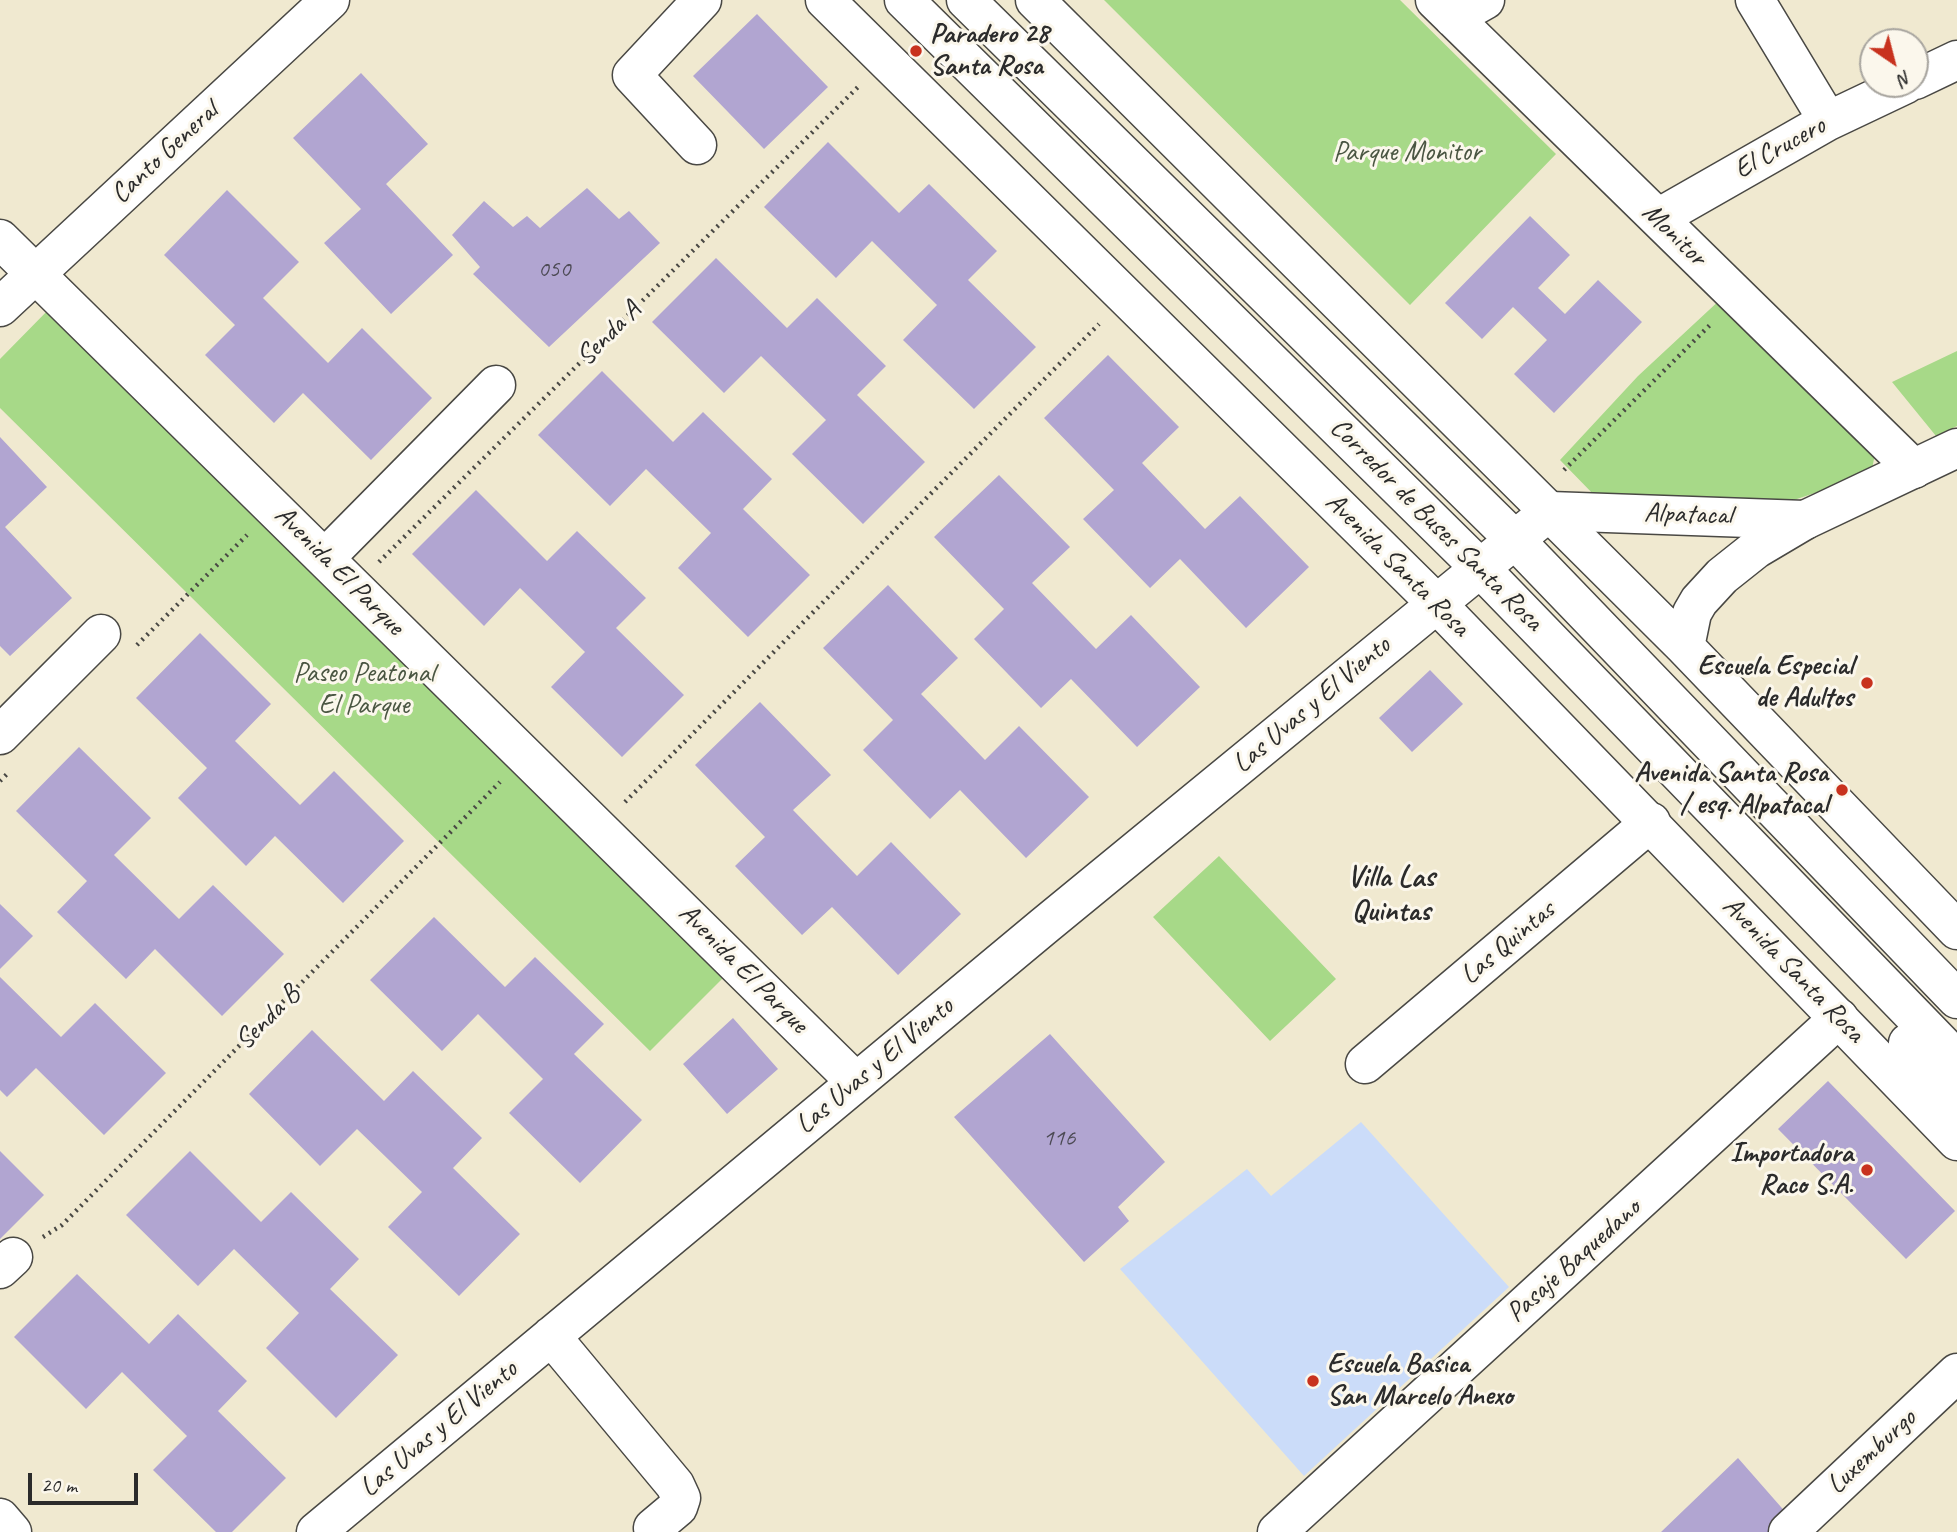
<!DOCTYPE html>
<html>
<head>
<meta charset="utf-8">
<style>
	body { margin:0 }
	#map { position:relative; width:1957px; height:1532px; overflow:hidden; background:#f0e9d0; font-family:Caveat,sans-serif }
	canvas { display:block }
	.north { position:absolute; left:1859px; top:28px; width:70px; height:70px; box-sizing:border-box; background:#fbf7ec; border:2px solid #a8a59f; border-radius:50%; rotate:145deg; font-size:19px; font-weight:700; line-height:28px; text-align:center; color:#2b2b2b }
	.north::after { content:''; display:block; margin:auto; width:24px; height:32px; background:#c8321e; clip-path:polygon(50% 0,100% 100%,50% 72%,0 100%) }
	.scale { position:absolute; left:28px; top:1473px; width:110px; height:32px; box-sizing:border-box; border:4px solid #2b2b2b; border-top:0; padding-left:9px; font-size:21px; line-height:24px; white-space:nowrap; color:#2b2b2b; -webkit-text-stroke:5px #fbf7ec; paint-order:stroke }
</style>
</head>
<body>
<div id="map">
<canvas width="1957" height="1532"></canvas>
<div class="north">N</div>
<div class="scale">20 m</div>
</div>
<script>
const g = document.querySelector('canvas').getContext('2d');
g.lineJoin = 'round';
function fillPath(path, color) { g.fillStyle = color; g.fill(path, 'evenodd'); }
const toPath = rows => new Path2D(rows.map(r => 'M' + r).join(''));
function stroke(path, color, width, dash) { g.strokeStyle = color; g.lineWidth = width; g.lineCap = dash ? 'butt' : 'round'; g.setLineDash(dash || []); g.stroke(path); }
function label(font, color, halo, rows, align = 'center') {
  g.font = font + ' Caveat,sans-serif'; g.lineWidth = 6; g.setLineDash([]); g.textBaseline = 'middle'; g.strokeStyle = halo; g.fillStyle = color; for (const [text, x, y, turn = 0] of rows) {
    g.save(); g.translate(x, y); g.rotate((+turn || 0) * Math.PI / 180); g.textAlign = isNaN(turn) ? turn : align; if (halo) g.strokeText(text, 0, 0); g.fillText(text, 0, 0); g.restore();
  }
}
fillPath(toPath([
	[1361,1122,1509,1287,1304,1476,1120,1269,1247,1169,1271,1196]
]), '#cbdcf9');
fillPath(toPath([
	[1104,0,1400,0,1556,154,1410,305],
	[1723,297,1875,454,1871,474,1791,501,1596,497,1560,460,1638,376],
	[53,305,728,973,650,1051,0,408,0,359],
	[1957,351,1957,426,1936,436,1892,382],
	[1219,856,1336,979,1270,1041,1153,917]
]), '#a7d988');
fillPath(toPath([
	[757,14,828,87,764,149,693,76],
	[361,73,428,144,386,184,453,255,391,314,324,243,361,209,293,138],
	[828,142,899,213,929,184,997,251,968,280,1036,347,974,409,903,340,937,305,872,241,836,278,764,207],
	[587,188,619,219,629,211,660,243,549,347,473,274,480,267,452,235,484,201,513,227,527,216,540,228],
	[227,190,299,262,263,298,328,363,362,328,432,398,371,460,303,393,274,423,205,355,235,325,164,255],
	[1530,216,1570,255,1538,288,1565,314,1598,280,1642,322,1554,413,1514,374,1547,340,1513,307,1482,339,1445,303],
	[716,258,787,328,817,298,886,366,857,395,925,462,863,524,792,454,826,420,761,356,724,393,652,322],
	[1108,355,1179,427,1142,463,1205,529,1240,496,1309,567,1246,628,1180,559,1150,588,1083,519,1114,490,1044,418],
	[602,371,673,442,703,412,772,479,743,509,810,575,748,637,678,568,711,533,646,469,610,506,538,435],
	[0,437,47,487,5,527,72,598,10,656,0,646],
	[999,475,1070,547,1032,583,1096,649,1131,615,1200,687,1137,747,1071,679,1041,708,974,639,1004,609,934,537],
	[476,490,547,561,577,531,646,598,616,628,684,695,622,757,551,687,585,652,520,588,484,626,412,554],
	[888,585,958,658,921,694,985,760,1019,726,1089,797,1026,858,960,790,930,819,863,750,893,720,823,648],
	[200,633,271,704,235,741,300,805,334,771,404,841,343,903,275,836,246,866,178,798,207,768,136,698],
	[1430,670,1463,704,1412,752,1379,718],
	[760,702,831,775,793,810,857,876,891,842,961,914,898,975,832,907,802,935,735,866,765,837,695,765],
	[79,747,151,818,114,855,179,919,213,885,284,954,222,1016,155,949,126,979,57,912,87,881,16,811],
	[0,904,33,936,0,969],
	[434,917,505,987,535,957,604,1024,574,1054,642,1120,580,1183,509,1113,543,1079,478,1014,442,1051,370,980],
	[0,977,61,1037,95,1003,166,1073,104,1135,36,1068,7,1097,0,1090],
	[733,1018,778,1069,727,1114,683,1064],
	[312,1030,384,1101,413,1071,482,1138,453,1168,520,1234,459,1296,388,1227,422,1192,357,1129,320,1166,249,1094],
	[1050,1034,1165,1162,1118,1207,1129,1221,1084,1262,954,1117],
	[1828,1081,1955,1211,1906,1259,1778,1129],
	[0,1151,44,1195,0,1239],
	[190,1151,261,1222,291,1192,359,1259,330,1289,398,1355,336,1418,266,1348,299,1313,234,1249,198,1286,126,1215],
	[77,1274,149,1344,178,1314,247,1381,218,1411,286,1478,232,1532,216,1532,153,1470,187,1436,122,1372,86,1409,14,1337],
	[1738,1458,1788,1515,1769,1532,1661,1532]
]), '#b1a5d1');
const minor = toPath([
	[904,0,1480,568,1957,1060],
	[966,0,1515,540,1957,999],
	[1435,0,1914,469],
	[1755,0,1828,121],
	[1453,18,1485,0],
	[1915,80,1957,60],
	[697,145,632,75,702,0],
	[1658,218,1828,121,1906,84],
	[0,239,856,1082],
	[0,307,330,0],
	[326,557,496,385],
	[0,735,101,634],
	[1908,1043,1957,1099],
	[1365,1064,1651,822],
	[0,1269,13,1257],
	[551,1336,675,1485,681,1498,678,1507,653,1528],
	[0,1518,12,1532],
	[316,1532,1044,926,1550,511,1805,520],
	[1277,1532,1839,1018],
	[1788,1532,1957,1373]
]);
const major = toPath([
	[825,0,1436,603,1957,1141],
	[1035,0,1685,647,1957,930],
	[1685,647,1692,613,1699,601,1722,576,1756,549,1805,520,1957,448]
]);
stroke(minor, '#494844', 41);
stroke(major, '#494844', 41);
stroke(toPath([
	[1564,470,1713,322],
	[379,562,860,85],
	[137,645,247,535],
	[0,781,9,772],
	[625,802,1099,324],
	[43,1237,62,1225,500,782]
]), '#494844', 4.5, [2, 5]);
stroke(minor, '#fff', 38);
stroke(major, '#fff', 38);
for (const [x, y, r, color] of [
	[916,51,7,"#c8321e"],
	[1867,683,7,"#c8321e"],
	[1842,790,7,"#c8321e"],
	[1867,1170,7,"#c8321e"],
	[1313,1381,7,"#c8321e"]
]) { const dot = new Path2D(); dot.arc(x, y, r, 0, 2 * Math.PI); g.fillStyle = color; g.fill(dot); stroke(dot, '#fbf7ec', 2.5); }
label('24px', '#4c4a54', null, [
	["050",554,270],
	["116",1059,1139]
]);
label('bold 28px', '#2b2b2b', '#fbf7ec', [
	["Paradero 28",930,35,"left"],
	["Santa Rosa",930,67,"left"],
	["Escuela Especial",1853,667],
	["de Adultos",1853,699],
	["Avenida Santa Rosa",1828,774],
	["/ esq. Alpatacal",1828,806],
	["Importadora",1853,1154],
	["Raco S.A.",1853,1186],
	["Escuela Basica",1327,1365,"left"],
	["San Marcelo Anexo",1327,1397,"left"]
], 'right');
label('28px', '#2b2b2b', '#fbf7ec', [
	["El Crucero",1780,148,-29],
	["Canto General",165,153,-43],
	["Monitor",1674,235,44],
	["Senda A",609,334,-45],
	["Alpatacal",1688,515,2],
	["Corredor de Buses Santa Rosa",1436,525,45],
	["Avenida Santa Rosa",1397,565,45],
	["Avenida El Parque",339,571,45],
	["Las Uvas y El Viento",1312,705,-40],
	["Las Quintas",1508,943,-40],
	["Avenida El Parque",743,969,45],
	["Avenida Santa Rosa",1793,970,46],
	["Senda B",268,1018,-45],
	["Las Uvas y El Viento",875,1066,-40],
	["Pasaje Baquedano",1574,1261,-42],
	["Las Uvas y El Viento",439,1429,-40],
	["Luxemburgo",1872,1452,-43]
]);
label('28px', '#4a5642', '#fbf7ec', [
	["Parque Monitor",1407,153],
	["Paseo Peatonal",364,674],
	["El Parque",364,706]
]);
label('bold 30px', '#2b2b2b', '#fbf7ec', [
	["Villa Las",1391,878],
	["Quintas",1391,912]
]);
</script>
</body>
</html>
